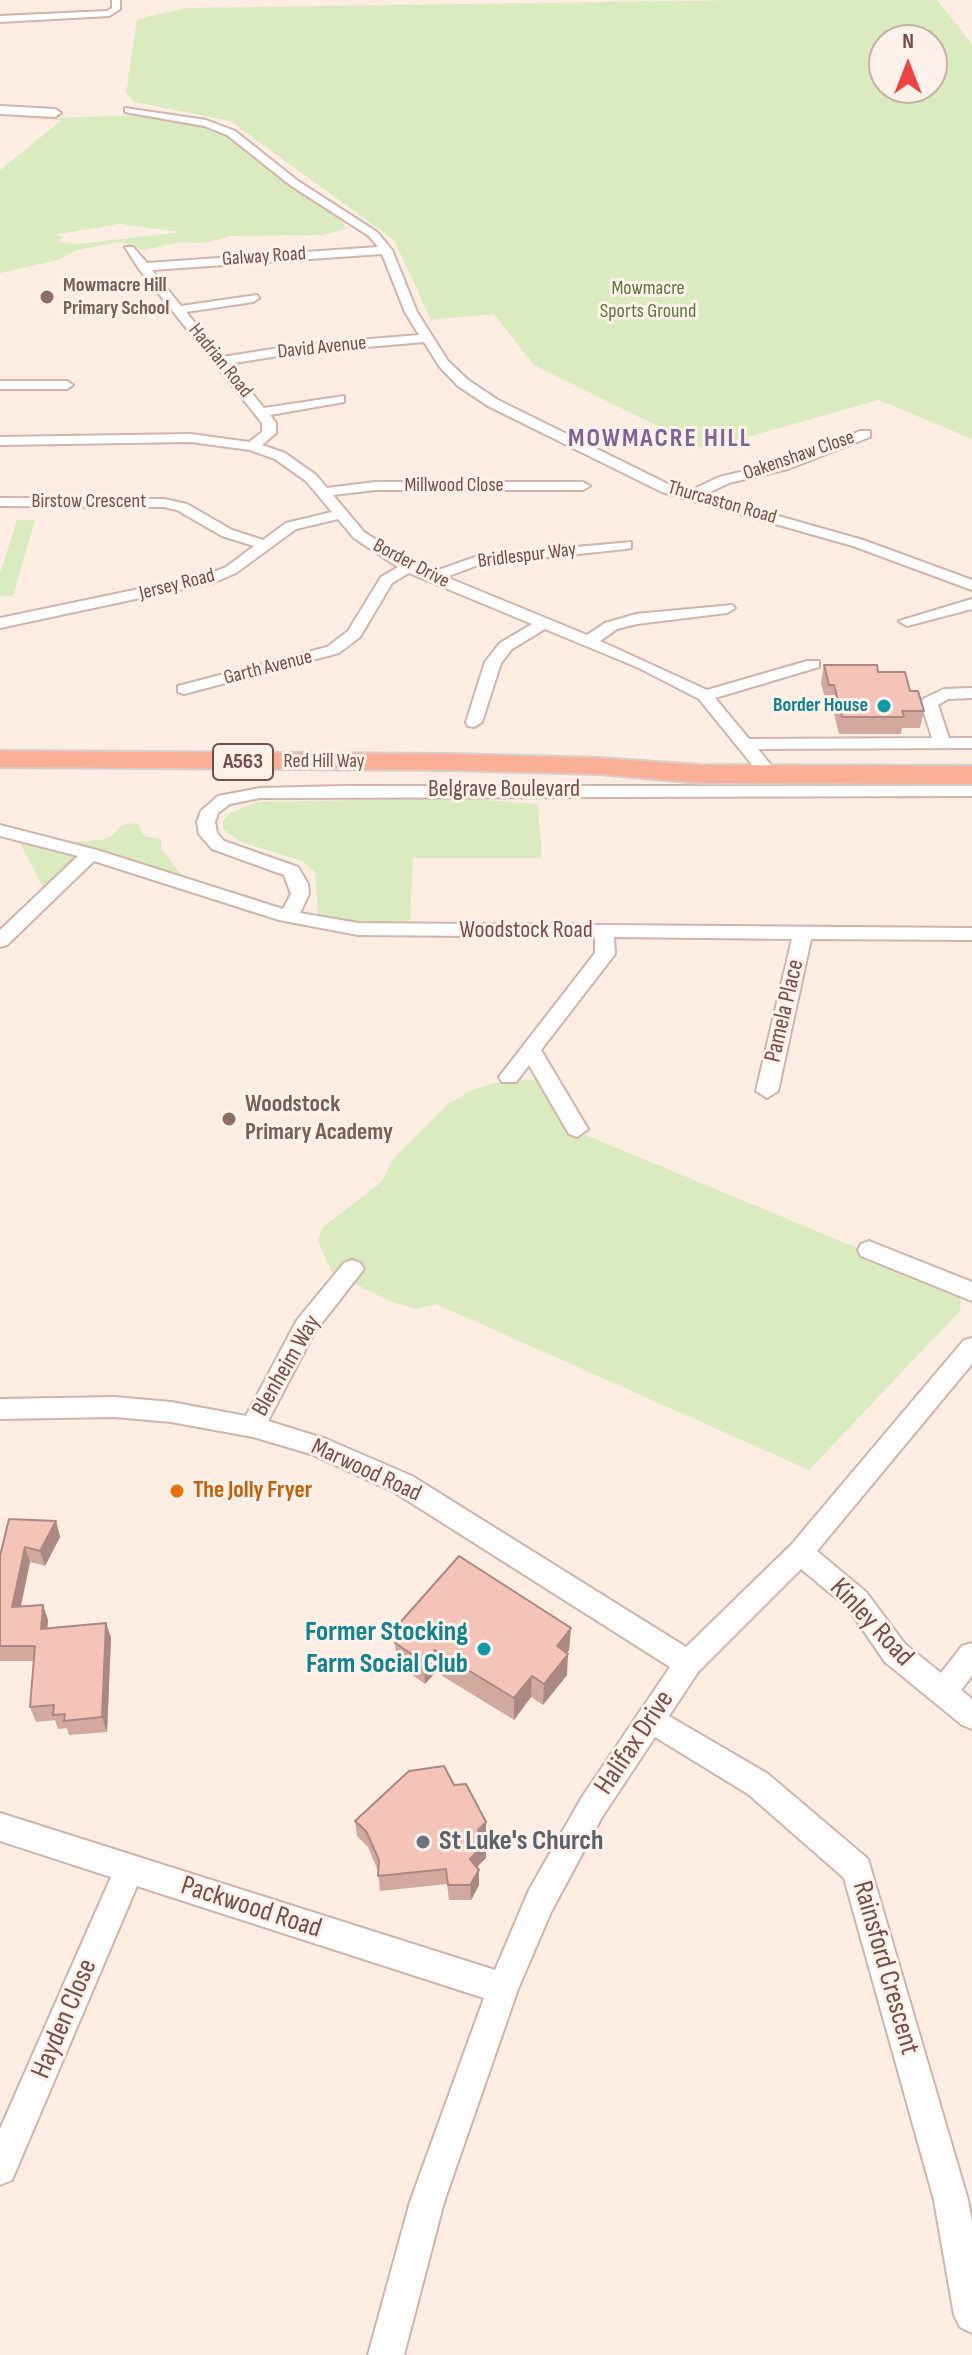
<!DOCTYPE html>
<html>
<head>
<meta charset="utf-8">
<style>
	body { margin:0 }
	#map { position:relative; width:972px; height:2355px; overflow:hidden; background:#fdede2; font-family:"Sofia Sans Condensed",sans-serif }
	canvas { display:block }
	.north { position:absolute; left:868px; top:24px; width:80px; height:80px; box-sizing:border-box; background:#fff2ea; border:2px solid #c8b0a9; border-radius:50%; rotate:0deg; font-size:22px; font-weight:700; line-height:32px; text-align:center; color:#764e47 }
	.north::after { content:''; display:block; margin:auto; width:28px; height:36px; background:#ed4442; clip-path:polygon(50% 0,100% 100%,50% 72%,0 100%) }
</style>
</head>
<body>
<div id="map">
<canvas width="972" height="2355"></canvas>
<div class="north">N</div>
</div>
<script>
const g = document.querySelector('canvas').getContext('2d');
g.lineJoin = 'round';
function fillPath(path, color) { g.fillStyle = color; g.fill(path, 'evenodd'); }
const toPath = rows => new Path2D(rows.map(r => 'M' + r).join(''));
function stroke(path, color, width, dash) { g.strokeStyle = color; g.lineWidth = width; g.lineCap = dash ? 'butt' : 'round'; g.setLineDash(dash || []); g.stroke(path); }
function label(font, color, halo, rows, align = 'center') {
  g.font = font + ' "Sofia Sans Condensed",sans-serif'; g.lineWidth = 6; g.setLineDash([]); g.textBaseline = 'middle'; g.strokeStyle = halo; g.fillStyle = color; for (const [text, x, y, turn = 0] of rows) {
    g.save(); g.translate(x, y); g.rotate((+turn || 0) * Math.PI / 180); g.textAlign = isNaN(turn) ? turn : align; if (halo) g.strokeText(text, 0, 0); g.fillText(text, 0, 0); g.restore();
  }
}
fillPath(toPath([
	[741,0,937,0,972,44,972,439,879,400,704,449,534,365,494,314,431,320,394,240,230,121,135,102,126,93,137,19,186,8],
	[884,40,932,40,932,88,884,88],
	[136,115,194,123,221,132,239,142,290,185,347,222,343,222,346,229,322,235,231,236,205,243,181,242,144,250,119,242,78,250,58,260,0,273,0,170,62,120,34,119],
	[120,224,181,232,78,244,58,242,64,237,53,235],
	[17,520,35,520,13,596,0,596,0,573],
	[460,798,538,804,542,858,413,858,410,920,358,929,318,915,315,872,302,861,241,842,223,829,223,821,230,813,257,802],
	[137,823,144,836,161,839,161,849,183,876,74,842,102,840,112,836,122,825],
	[19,841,42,847,78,856,43,887],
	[537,1079,576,1131,951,1287,961,1300,960,1311,809,1470,436,1304,417,1309,392,1302,332,1273,318,1242,322,1228,381,1182,393,1159,447,1105,470,1091,493,1083]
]), '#dbebc0');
const minor = toPath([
	[112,0,120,0,120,9,109,16,0,22,0,16,107,11,112,8,112,0],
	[125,108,206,120,235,131,298,181,377,232,392,250,417,312,448,361,468,380,498,400,672,486,690,491,719,477,779,463,860,431,870,431,870,437,788,469,729,483,704,495,863,540,972,580,972,590,853,546,662,492,488,406,458,386,439,366,424,342,297,353,228,364,264,408,344,396,344,402,270,415,276,423,276,433,262,445,285,453,316,475,327,488,375,482,583,482,590,486,583,490,375,490,333,495,364,532,413,564,433,572,478,556,631,542,631,548,626,549,481,564,446,577,587,635,605,623,636,614,732,605,735,608,727,613,637,624,617,629,600,641,707,690,807,661,819,661,819,667,715,698,749,739,932,738,921,703,923,699,944,689,972,688,972,698,948,699,938,705,949,738,972,738,972,748,758,749,778,774,769,779,763,778,699,699,639,668,545,629,512,649,501,663,482,722,474,727,468,726,466,722,485,662,500,643,532,624,409,573,392,583,360,637,339,653,184,694,178,692,178,686,327,647,348,631,381,577,398,567,354,538,338,519,296,529,236,573,215,582,0,628,0,618,206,575,226,567,254,546,222,536,177,510,164,507,0,506,0,498,164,499,187,504,232,530,263,540,286,523,332,512,306,481,275,459,250,450,191,442,0,445,0,437,191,434,249,442,262,432,262,423,139,269,125,247,133,247,147,263,378,247,369,236,290,185,227,135,204,126,125,112,125,108],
	[382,254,405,312,419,335,297,345,223,357,186,312,253,302,259,298,257,295,181,306,152,270,382,254],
	[0,381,67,381,73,385,67,389,0,389,0,381],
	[972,599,972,609,907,626,899,621,972,599],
	[345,786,972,786,972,796,260,798,230,804,218,813,215,822,217,833,224,841,298,867,308,884,309,894,300,913,358,923,972,928,972,940,811,939,778,1091,767,1098,756,1091,792,939,614,937,615,954,541,1050,588,1129,577,1137,569,1134,529,1065,516,1082,502,1082,499,1077,595,953,595,937,358,935,279,920,94,861,7,945,0,947,0,930,78,856,0,836,0,825,97,850,283,909,291,894,284,875,212,849,199,834,197,822,201,811,218,796,260,788,345,786],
	[869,1241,972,1282,972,1301,861,1256,858,1250,861,1244,869,1241],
	[352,1260,360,1263,364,1269,314,1333,268,1421,326,1439,412,1476,686,1647,791,1545,964,1340,972,1338,972,1364,817,1551,866,1592,905,1644,941,1673,962,1646,972,1643,972,1676,961,1690,972,1699,972,1729,962,1725,885,1662,848,1608,801,1569,698,1672,669,1716,768,1774,868,1859,968,2200,972,2222,972,2333,960,2327,954,2315,934,2200,844,1878,748,1794,655,1737,602,1817,551,1912,518,1989,444,2202,404,2355,368,2355,410,2202,484,1998,137,1886,12,2180,0,2185,0,2129,111,1877,0,1841,0,1813,495,1970,529,1890,582,1797,670,1667,394,1492,311,1454,253,1437,171,1422,115,1417,0,1419,0,1399,115,1397,171,1402,246,1416,297,1320,344,1263,352,1260]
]);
const tertiary = toPath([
	[0,106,55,109,61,113,55,117,0,114,0,106]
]);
const trunk = toPath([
	[0,751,449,754,599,758,700,765,972,766,972,784,700,783,599,774,449,770,0,767,0,751]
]);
stroke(minor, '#d1b4ab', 4);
stroke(tertiary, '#d1b4ab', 4);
stroke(trunk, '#d9cdcb', 4);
fillPath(minor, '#fff');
fillPath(tertiary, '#fff');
fillPath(trunk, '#fcaf97');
fillPath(toPath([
	[824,665,878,672,924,711,920,728,902,728,901,734,839,734,831,702,826,702,821,683],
	[56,1521,60,1537,45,1566,30,1562,21,1607,43,1605,48,1620,47,1628,106,1623,111,1638,107,1732,69,1735,67,1728,58,1729,55,1720,36,1722,30,1707,34,1661,0,1661,0,1556],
	[398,1625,571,1628,569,1650,567,1653,567,1675,543,1705,531,1697,514,1720,436,1672,425,1684,397,1664,395,1643,399,1639],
	[355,1821,486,1838,484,1840,486,1858,476,1867,479,1885,471,1900,449,1900,447,1884,380,1891,378,1871,368,1847,357,1836]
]), '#d2a99f');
fillPath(toPath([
	[56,1521,60,1537,45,1566,40,1551],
	[25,1547,30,1562,17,1622,12,1607],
	[43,1605,48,1620,46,1644,41,1629],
	[106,1623,111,1638,107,1732,102,1717],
	[571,1628,569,1650,555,1667,557,1646],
	[435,1650,436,1672,425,1684,424,1662],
	[568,1654,567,1675,543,1705,544,1684],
	[532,1676,531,1697,514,1720,514,1698],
	[486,1822,486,1838,478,1846,478,1830],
	[486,1842,486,1858,470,1874,470,1859],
	[479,1870,479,1885,471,1900,470,1885]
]), '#ab8982');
const building = toPath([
	[824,665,877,665,878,672,905,672,910,691,918,691,924,711,902,711,904,717,842,717,834,685,829,685,824,665],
	[9,1519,56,1521,40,1551,25,1547,12,1607,43,1605,41,1629,106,1623,102,1717,64,1721,65,1714,53,1715,54,1705,30,1707,35,1646,0,1646,0,1556,9,1519],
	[459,1556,571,1628,557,1646,568,1654,544,1684,532,1676,514,1698,435,1650,424,1662,395,1643,406,1631,398,1625,459,1556],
	[444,1766,454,1785,466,1784,486,1822,478,1830,486,1842,470,1859,479,1870,470,1885,448,1885,446,1869,378,1876,379,1860,366,1831,355,1821,409,1771,444,1766]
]);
fillPath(building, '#f4c4b9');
stroke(building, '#ab8982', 2);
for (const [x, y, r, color] of [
	[47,297,8,"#8d6e63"],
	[884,706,8,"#0f9aa8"],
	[229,1119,8,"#8d6e63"],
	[177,1491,8,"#e8710a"],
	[484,1649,8,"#0f9aa8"],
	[423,1842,8,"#6b7280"]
]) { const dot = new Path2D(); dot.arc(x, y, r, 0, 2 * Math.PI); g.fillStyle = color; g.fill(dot); stroke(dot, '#fff2ea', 3); }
label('20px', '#764e47', '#fff2ea', [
	["Galway Road",264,257,-4],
	["David Avenue",322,348,-6],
	["Hadrian Road",220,361,51],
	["Oakenshaw Close",799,456,-19],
	["Millwood Close",454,486],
	["Birstow Crescent",89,502],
	["Thurcaston Road",722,503,16],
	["Bridlespur Way",527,556,-7],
	["Border Drive",411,564,28],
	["Jersey Road",177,585,-14],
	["Garth Avenue",268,668,-14],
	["Red Hill Way",324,762]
]);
label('bold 20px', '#785e54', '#fff2ea', [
	["Mowmacre Hill",63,286],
	["Primary School",63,309]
], 'left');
label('20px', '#5a773c', '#fff2ea', [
	["Mowmacre",648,289],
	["Sports Ground",648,312]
]);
label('bold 20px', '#0d838f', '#fff2ea', [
	["Border House",868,706]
], 'right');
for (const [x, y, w] of [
	[243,762,60]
]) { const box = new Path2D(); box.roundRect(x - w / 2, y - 18, w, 36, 6); g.fillStyle = '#fff2ea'; g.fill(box); stroke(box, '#764e47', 2); }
label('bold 22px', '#764e47', null, [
	["A563",243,762]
]);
label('24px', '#764e47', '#fff2ea', [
	["Belgrave Boulevard",504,790],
	["Woodstock Road",526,931],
	["Pamela Place",785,1011,-77],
	["Blenheim Way",287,1366,-60],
	["Marwood Road",366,1471,25]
]);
label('bold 24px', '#785e54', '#fff2ea', [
	["Woodstock",245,1105],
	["Primary Academy",245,1133]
], 'left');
label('bold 24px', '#c56008', '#fff2ea', [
	["The Jolly Fryer",193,1491]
], 'left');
g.letterSpacing = '2px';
label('bold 26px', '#7c639a', '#fff2ea', [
	["MOWMACRE HILL",660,439]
]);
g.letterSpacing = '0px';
label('28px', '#764e47', '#fff2ea', [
	["Kinley Road",871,1623,47],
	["Halifax Drive",635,1743,-56],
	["Packwood Road",251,1908,18],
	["Rainsford Crescent",885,1968,74],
	["Hayden Close",65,2019,-67]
]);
label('bold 28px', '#0d838f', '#fff2ea', [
	["Former Stocking",468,1633],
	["Farm Social Club",468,1665]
], 'right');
label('bold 28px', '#5b616d', '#fff2ea', [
	["St Luke's Church",439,1842]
], 'left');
</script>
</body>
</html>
